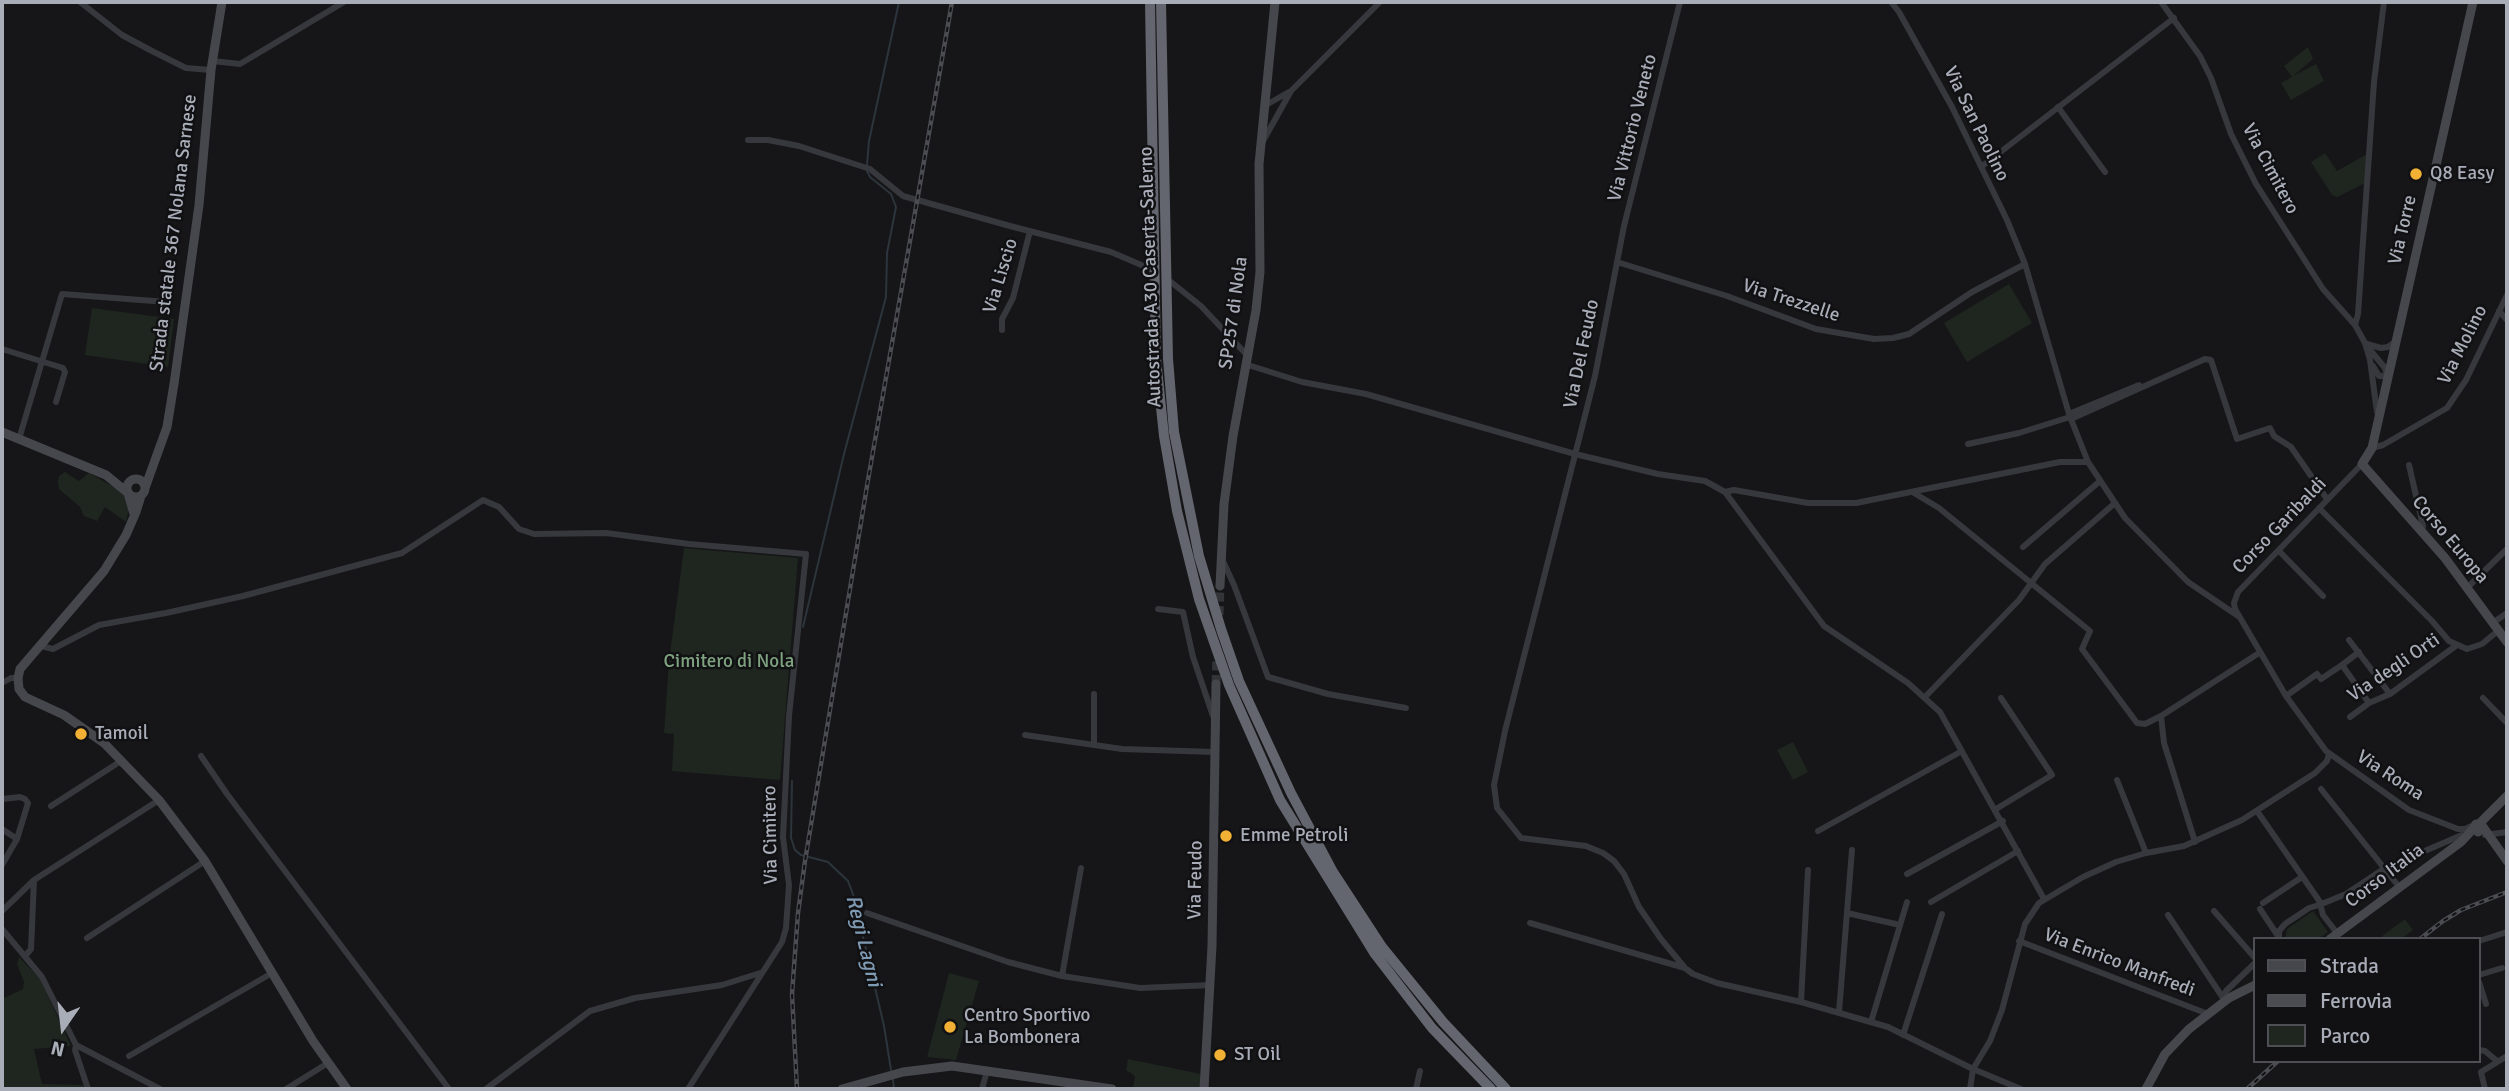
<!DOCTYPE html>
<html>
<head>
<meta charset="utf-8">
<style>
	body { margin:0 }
	#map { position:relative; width:2509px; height:1091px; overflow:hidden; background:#161618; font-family:Signika,sans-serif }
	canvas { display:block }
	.frame { position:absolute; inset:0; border:4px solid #a8adb8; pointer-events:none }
	.legend { position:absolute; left:2253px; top:937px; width:228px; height:126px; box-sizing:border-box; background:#111113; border:2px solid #4d4f55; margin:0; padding:9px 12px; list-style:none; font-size:21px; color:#a8adb8 }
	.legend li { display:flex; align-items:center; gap:14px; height:35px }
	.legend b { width:35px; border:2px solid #4d4f55 }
	.north { position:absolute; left:28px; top:993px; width:70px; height:70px; -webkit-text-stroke:5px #111113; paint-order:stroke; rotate:194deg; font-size:19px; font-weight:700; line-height:28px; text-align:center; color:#a8adb8 }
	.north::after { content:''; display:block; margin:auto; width:24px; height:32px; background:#a8adb8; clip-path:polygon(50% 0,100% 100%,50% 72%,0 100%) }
</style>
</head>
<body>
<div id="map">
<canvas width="2509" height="1091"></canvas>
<div class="frame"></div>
<ul class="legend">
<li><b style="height:9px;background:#45474d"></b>Strada</li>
<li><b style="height:9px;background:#4a4c52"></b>Ferrovia</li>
<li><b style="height:19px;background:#1e261f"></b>Parco</li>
</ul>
<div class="north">N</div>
</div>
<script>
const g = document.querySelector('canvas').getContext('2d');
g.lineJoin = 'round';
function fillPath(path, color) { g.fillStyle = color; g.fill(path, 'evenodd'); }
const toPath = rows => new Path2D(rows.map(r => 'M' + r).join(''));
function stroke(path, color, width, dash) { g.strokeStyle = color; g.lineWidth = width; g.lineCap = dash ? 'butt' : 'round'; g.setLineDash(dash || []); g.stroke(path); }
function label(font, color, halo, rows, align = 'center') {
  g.font = font + ' Signika,sans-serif'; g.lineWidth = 5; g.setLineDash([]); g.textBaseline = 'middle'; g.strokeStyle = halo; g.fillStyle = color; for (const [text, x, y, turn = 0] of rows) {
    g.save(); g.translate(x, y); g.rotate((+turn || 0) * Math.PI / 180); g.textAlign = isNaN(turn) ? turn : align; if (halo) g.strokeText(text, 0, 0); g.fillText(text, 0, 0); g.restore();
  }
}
fillPath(toPath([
	[2308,47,2313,59,2293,76,2316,64,2324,81,2291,100,2281,83,2292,77,2284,66],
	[2325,153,2337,171,2367,154,2365,183,2337,197,2332,195,2311,162],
	[2009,284,2032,323,1967,362,1944,323],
	[92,308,174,319,168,367,85,355],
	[65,472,79,481,89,473,119,490,126,498,129,509,126,522,105,507,97,521,84,516,80,507,59,489,58,482,59,476],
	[684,548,798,558,780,780,672,771,674,734,664,733,669,661],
	[1793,742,1808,772,1793,780,1777,750],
	[2313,911,2328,932,2318,939,2285,939,2287,929],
	[2405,919,2413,930,2401,939,2384,939,2382,936],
	[19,957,40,979,71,1046,34,1049,42,1084,83,1085,85,1089,2,1089,2,999,23,989,24,982,17,964],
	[949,973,979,981,956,1060,927,1057],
	[1128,1059,1201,1074,1200,1089,1133,1087,1135,1076,1126,1070]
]), '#1e261f');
stroke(toPath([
	[867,165,869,141,899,2],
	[803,627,844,454,886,297,887,253,896,207,891,194,870,177,867,171],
	[792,781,791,838,795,850,801,855,828,862,848,881,853,894,884,1026,891,1070],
	[893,1079,894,1089]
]), '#2c353c', 2);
stroke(toPath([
	[1219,615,1220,586],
	[1216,684,1217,657]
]), '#333438', 9, [9, 4.5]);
stroke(toPath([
	[80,2,122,35,152,51,186,68,211,70],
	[1680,2,1624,226,1595,376,1505,731,1494,785,1497,808,1521,838,1586,846,1603,853,1614,861,1624,874,1639,907,1661,939,1685,968,1693,974,1717,983,1801,1002,1888,1027,1973,1069,2021,1089],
	[1891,2,1899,12,1952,107,2007,220,2025,264,2069,414,2088,462,2125,518,2188,582,2238,616],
	[2161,2,2200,56,2211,78,2231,134,2256,184,2323,289,2355,325,2365,343,2370,360,2377,412],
	[2507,2,2507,3],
	[212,61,240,64,344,2],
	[1266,105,1289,92],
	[2058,107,2105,172],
	[748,140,768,140,799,146,870,169,903,196,1010,226,1111,252,1146,267],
	[1263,141,1291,91,1380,2],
	[1981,167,2174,18],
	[1617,262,1727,296,1816,329,1874,339,1893,338,1909,334,1972,292,2025,264],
	[1171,282,1201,306,1246,354],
	[2499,311,2507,320],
	[2355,325,2358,314,2374,82,2384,2],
	[1002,330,1002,319,1013,298,1030,231],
	[2367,344,2381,348,2388,347,2395,342],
	[2366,345,2385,368,2387,376,2379,376,2373,366],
	[2,349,63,368,65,372,56,402],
	[2205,359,2211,360,2237,439,2270,428,2274,436,2291,447,2327,499],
	[1245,364,1302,382,1366,394,1575,454,1658,474,1705,481,1725,492,1824,626,1908,683,1940,712,2044,899],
	[2069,414,2139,385],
	[2071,419,2205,359],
	[19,439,62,294,167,302],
	[1968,444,2019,433,2070,417],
	[2372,448,2383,445,2447,408,2466,380,2507,295],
	[2362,464,2238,592,2234,603,2235,609,2286,696,2326,751,2409,810,2458,829,2465,829,2474,825],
	[2409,465,2423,526,2422,532],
	[1725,492,1734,490,1808,503,1856,503,2060,462,2088,462],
	[1914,493,1939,508,2090,631,2082,649,2137,723,2145,724,2161,716],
	[2319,508,2432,621,2449,641,2467,649,2482,644,2499,630],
	[2023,547,2100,481],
	[2279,551,2323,596],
	[1222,559,1234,585,1268,677,1328,694,1406,708],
	[2468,587,2507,549],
	[1158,609,1183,612,1193,657,1213,716],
	[2494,622,2507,613],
	[2349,640,2390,694],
	[41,646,53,649,99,625,166,613,243,596,402,553,483,500,499,507,519,529,534,534,606,533,689,544,806,554,789,716,783,837,789,885,786,928,782,942,688,1089],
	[2342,665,2359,652],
	[2,683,11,678,18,678],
	[2286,696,2317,674,2321,679,2342,665,2369,703],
	[1925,697,2019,600,2045,564,2115,503],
	[2483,698,2507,723],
	[2350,717,2369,703,2390,694,2457,645],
	[1025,735,1122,749,1215,752],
	[1094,745,1094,694],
	[201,756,227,794,449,1089],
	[2117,780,2146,853],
	[2321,789,2400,888],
	[2,799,20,797,25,799,28,803,17,839,2,865],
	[51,806,121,761],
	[1996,809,2052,775,2001,698],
	[2257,811,2320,902],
	[2,829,17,839],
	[1818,831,1962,751],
	[2485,835,2507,832],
	[2195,842,2164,743,2161,716,2259,653],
	[1907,874,2003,821],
	[1931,902,2018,851],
	[2263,903,2302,877],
	[2324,903,2346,894,2385,868,2462,835],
	[2321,907,2323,915,2337,933],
	[2260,909,2278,936],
	[2,911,34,880,159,800],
	[2214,911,2255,958],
	[867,913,1008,962,1062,976,1140,988,1211,985],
	[1847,913,1900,925],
	[2168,915,2225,1001],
	[1530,923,1685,968],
	[2,929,42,977,76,1045,75,1050,88,1089],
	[87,938,205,861],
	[2279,939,2279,931,2285,924,2309,908,2319,905],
	[2019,941,2208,1014],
	[2479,941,2507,932],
	[26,955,31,949,34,880],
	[2479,975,2502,968],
	[1062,976,1081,868],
	[2479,982,2486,1004],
	[2227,998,2224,995,2226,991,2255,963],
	[1801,1002,1808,870],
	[1839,1012,1852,850],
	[1871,1022,1907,902],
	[1903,1035,1942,914],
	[76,1045,160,1089],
	[2479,1050,2485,1051,2497,1061],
	[129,1056,272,973],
	[286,1089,328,1063],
	[486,1089,590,1011,635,998,722,985,760,973],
	[982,1089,987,1071],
	[1416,1089,1420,1071],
	[1970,1089,1973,1069,1990,1041,2002,1010,2025,924,2039,903,2083,877,2116,862,2146,853,2184,846,2242,820,2315,773,2327,761,2329,754],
	[2485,1089,2481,1072,2507,1056]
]), '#37383d', 6);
stroke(toPath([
	[2473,2,2372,448,2362,464,2445,558,2507,642],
	[2,432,106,475,128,493,134,514],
	'127 488a9 9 0 1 1 18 0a9 9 0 1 1-18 0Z',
	[145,488,167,427,174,384,199,205,211,70,222,2],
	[141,496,136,512,126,535,104,571,20,669,18,678,19,689,25,697,64,715,104,743,159,800,205,861,313,1041,347,1089],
	[1220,586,1224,504,1233,436,1256,310,1260,272,1259,164,1275,2],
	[2479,824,2507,796],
	[2482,828,2478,832,2474,827,2476,824,2481,824,2507,861],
	[2330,939,2461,842,2474,828],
	[842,1089,903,1072,952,1066,1112,1089],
	[1204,1089,1212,946,1216,684],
	[2146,1089,2165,1054,2189,1029,2229,998,2255,985]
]), '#45474d', 9);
stroke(toPath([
	[1150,2,1156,359,1164,436,1177,511,1199,599,1229,685,1280,800,1375,954,1432,1028,1491,1089],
	[1161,2,1168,359,1174,432,1199,556,1221,629,1239,681,1291,793,1333,872,1382,947,1443,1022,1506,1089]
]), '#63666e', 10);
const rail = toPath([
	[2420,939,2443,921,2461,910,2507,892],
	[797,1089,792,994,798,913,805,861,868,480,952,2],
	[2247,1089,2278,1061]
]);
stroke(rail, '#4a4c52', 4.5);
stroke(rail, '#111113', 2, [5]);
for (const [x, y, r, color] of [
	[2416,174,7,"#f2b134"],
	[81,734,7,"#f2b134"],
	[1226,836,7,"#f2b134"],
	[950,1027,7,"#f2b134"],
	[1220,1055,7,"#f2b134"]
]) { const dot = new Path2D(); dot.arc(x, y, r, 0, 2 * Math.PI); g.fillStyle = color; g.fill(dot); stroke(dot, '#111113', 2.5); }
label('19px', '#a8adb8', '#111113', [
	["Via San Paolino",1976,124,64],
	["Via Vittorio Veneto",1633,128,-76],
	["Via Cimitero",2270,169,62],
	["Via Torre",2403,230,-77],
	["Strada statale 367 Nolana Sarnese",174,233,-83],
	["Via Liscio",1001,276,-73],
	["Autostrada A30 Caserta-Salerno",1151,277,-92],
	["Via Trezzelle",1791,301,18],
	["SP257 di Nola",1234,313,-82],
	["Via Molino",2463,345,-63],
	["Via Del Feudo",1582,354,-78],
	["Corso Garibaldi",2280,526,-46],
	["Corso Europa",2450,540,50],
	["Via degli Orti",2394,668,-34],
	["Via Roma",2390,776,33],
	["Via Cimitero",771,835,-91],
	["Corso Italia",2385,876,-37],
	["Via Feudo",1196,880,-89],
	["Via Enrico Manfredi",2119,963,21]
]);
label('19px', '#a8adb8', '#111113', [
	["Q8 Easy",2430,174],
	["Tamoil",95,734],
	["Emme Petroli",1240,836],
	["Centro Sportivo",964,1016],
	["La Bombonera",964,1038],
	["ST Oil",1234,1055]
], 'left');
label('19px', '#7fa381', '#111113', [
	["Cimitero di Nola",729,662]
]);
label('italic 21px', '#7f9bb3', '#111113', [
	["Regi Lagni",863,941,76]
]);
</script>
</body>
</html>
